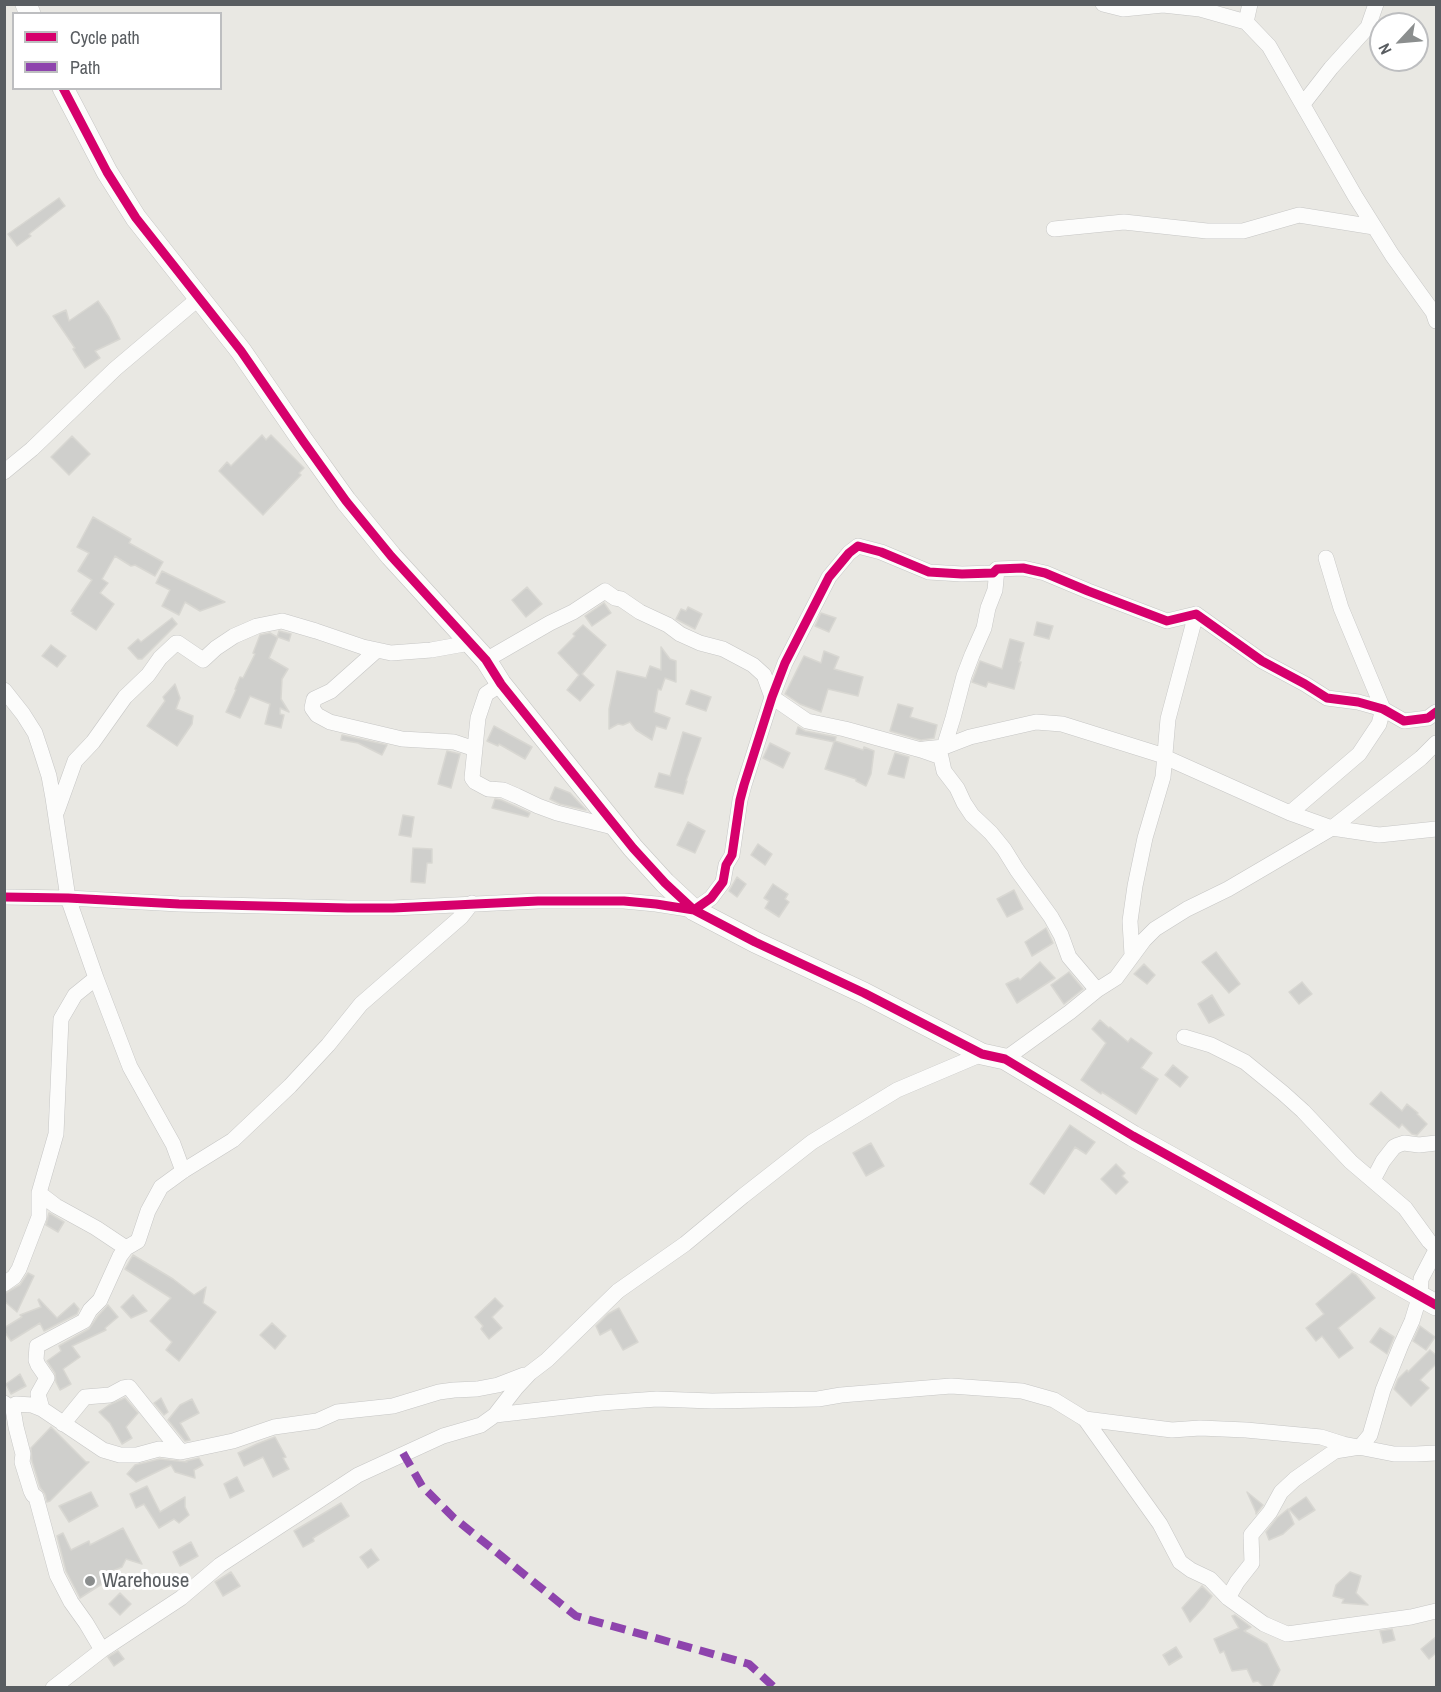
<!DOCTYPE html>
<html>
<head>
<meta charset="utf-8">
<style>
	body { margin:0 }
	#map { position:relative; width:1441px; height:1692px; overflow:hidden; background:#e9e8e3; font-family:"Archivo Narrow",sans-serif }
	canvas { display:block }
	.frame { position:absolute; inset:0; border:6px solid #595d61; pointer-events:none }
	.legend { position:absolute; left:12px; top:12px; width:210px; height:78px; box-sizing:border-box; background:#fff; border:2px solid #bdbec0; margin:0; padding:8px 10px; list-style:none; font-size:18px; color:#595d61 }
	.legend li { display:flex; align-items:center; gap:12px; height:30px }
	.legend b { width:30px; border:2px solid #bdbec0 }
	.north { position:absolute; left:1369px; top:12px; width:60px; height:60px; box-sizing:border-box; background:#fff; border:2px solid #bdbec0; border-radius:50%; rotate:244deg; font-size:16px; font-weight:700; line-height:24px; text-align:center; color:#595d61 }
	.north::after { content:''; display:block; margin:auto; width:21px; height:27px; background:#8b8e8e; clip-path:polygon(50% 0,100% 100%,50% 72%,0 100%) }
</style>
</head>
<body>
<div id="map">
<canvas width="1441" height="1692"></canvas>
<div class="frame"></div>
<ul class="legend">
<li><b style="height:8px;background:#d6006c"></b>Cycle path</li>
<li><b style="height:8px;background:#8e44ad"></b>Path</li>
</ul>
<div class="north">N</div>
</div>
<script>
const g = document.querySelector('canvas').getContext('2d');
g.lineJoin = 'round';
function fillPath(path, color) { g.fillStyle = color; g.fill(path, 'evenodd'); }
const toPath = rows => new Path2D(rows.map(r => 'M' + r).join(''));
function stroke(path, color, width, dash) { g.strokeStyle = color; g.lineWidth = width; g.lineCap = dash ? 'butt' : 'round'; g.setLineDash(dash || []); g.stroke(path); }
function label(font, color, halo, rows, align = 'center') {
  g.font = font + ' "Archivo Narrow",sans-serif'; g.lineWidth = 6; g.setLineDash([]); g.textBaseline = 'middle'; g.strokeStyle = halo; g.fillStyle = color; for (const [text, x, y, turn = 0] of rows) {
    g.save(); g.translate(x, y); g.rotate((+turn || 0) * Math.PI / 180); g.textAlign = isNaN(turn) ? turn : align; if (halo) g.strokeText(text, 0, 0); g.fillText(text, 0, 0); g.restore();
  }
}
const building = toPath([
	[59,198,65,206,29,234,31,236,17,246,8,234,59,198],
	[98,301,109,317,120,339,95,351,100,358,85,368,73,349,75,348,53,316,66,310,69,321,98,301],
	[262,435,266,440,271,435,304,468,299,473,301,475,263,515,219,471,227,462,231,466,262,435],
	[72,436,90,454,69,475,51,457,72,436],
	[93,517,131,539,129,543,163,562,155,576,135,565,131,566,115,556,102,579,108,583,100,593,114,604,96,630,72,614,73,612,71,611,92,580,78,571,89,553,77,547,93,517],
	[162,571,225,602,200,611,185,602,179,615,162,606,170,590,156,583,162,571],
	[527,587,542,604,526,617,512,600,527,587],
	[604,603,611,613,592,626,585,616,604,603],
	[688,607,702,614,695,629,676,619,681,609,686,611,688,607],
	[821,613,836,618,829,632,815,626,821,613],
	[172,618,177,624,142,659,138,659,128,648,138,639,141,642,172,618],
	[1037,622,1053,626,1049,639,1034,635,1037,622],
	[583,625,606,645,582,674,594,685,580,701,567,690,579,675,558,653,575,636,573,634,583,625],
	[279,631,291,634,289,641,278,637,269,658,288,669,282,679,281,699,289,712,280,708,280,714,284,715,281,728,265,724,270,704,250,696,240,718,226,712,236,690,235,689,240,677,243,678,255,654,253,653,260,635,270,633,277,637,279,631],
	[1010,639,1024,643,1019,662,1021,662,1014,689,988,682,986,687,972,682,980,661,1002,669,1010,639],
	[51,645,66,656,57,667,42,656,51,645],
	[661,647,670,659,676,661,676,682,665,678,661,690,658,689,654,712,670,718,666,729,656,726,652,740,636,730,630,722,623,725,618,724,609,729,609,709,617,671,646,678,650,666,661,670,661,647],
	[824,651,839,657,834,669,863,677,858,696,828,689,821,712,800,704,785,694,804,656,821,663,824,651],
	[175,684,180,698,176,709,193,716,192,724,177,746,147,726,165,701,163,697,175,684],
	[691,690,711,697,706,711,686,704,691,690],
	[898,704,913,708,910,717,937,725,934,738,921,740,890,731,898,704],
	[494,726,532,747,525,759,499,744,498,746,487,741,494,726],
	[798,727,805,731,836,737,835,741,863,750,864,747,874,751,871,774,866,786,856,781,856,779,825,769,834,742,796,734,798,727],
	[683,732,701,738,686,781,687,781,683,794,655,787,659,773,670,776,683,732],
	[342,735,387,745,382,755,358,743,341,740,342,735],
	[770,743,790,753,783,768,763,758,770,743],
	[447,751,460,754,451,788,438,784,447,751],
	[895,753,909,757,904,778,888,774,895,753],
	[555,787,570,793,586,810,560,804,550,799,555,787],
	[495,799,501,800,530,813,528,817,492,808,495,799],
	[403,815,414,817,411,837,399,835,403,815],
	[688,822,705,831,695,853,677,845,688,822],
	[758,844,772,854,765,865,751,855,758,844],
	[413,848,432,849,432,863,427,863,425,883,411,882,413,848],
	[737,877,746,884,737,897,729,891,737,877],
	[773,884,788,894,785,899,789,902,779,917,765,908,769,901,764,898,773,884],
	[1014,890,1023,909,1007,917,997,899,1014,890],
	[1046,928,1053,943,1032,956,1025,942,1046,928],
	[1216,952,1240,984,1229,993,1202,962,1216,952],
	[1040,962,1055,978,1017,1003,1006,984,1018,978,1020,980,1040,962],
	[1144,964,1155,975,1147,984,1134,974,1144,964],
	[1069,972,1083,989,1064,1004,1051,985,1069,972],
	[1302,982,1312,994,1299,1004,1289,992,1302,982],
	[1212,995,1224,1015,1209,1023,1198,1004,1212,995],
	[1100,1020,1109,1028,1110,1027,1128,1042,1131,1038,1152,1053,1141,1068,1158,1079,1136,1114,1102,1092,1101,1094,1081,1080,1106,1043,1092,1029,1100,1020],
	[1173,1065,1188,1077,1180,1087,1165,1075,1173,1065],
	[1381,1092,1402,1111,1407,1104,1418,1113,1417,1114,1427,1124,1417,1135,1412,1134,1402,1124,1399,1128,1370,1104,1381,1092],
	[1070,1125,1095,1142,1086,1154,1075,1147,1044,1194,1030,1184,1070,1125],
	[871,1143,884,1166,866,1176,853,1153,871,1143],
	[1116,1164,1125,1173,1122,1176,1128,1182,1116,1194,1101,1179,1116,1164],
	[49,1213,64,1222,58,1232,46,1225,49,1213],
	[133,1255,173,1279,194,1295,206,1287,203,1303,216,1312,179,1361,166,1350,172,1342,150,1321,171,1298,125,1269,133,1255],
	[28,1273,34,1276,17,1312,4,1301,4,1294,20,1285,28,1273],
	[1352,1273,1356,1275,1375,1298,1338,1328,1353,1348,1339,1358,1322,1336,1316,1341,1306,1328,1324,1314,1316,1304,1352,1273],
	[133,1295,147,1311,131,1318,121,1307,133,1295],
	[495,1298,503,1306,492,1317,502,1328,489,1339,481,1329,483,1326,475,1317,495,1298],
	[39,1299,57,1318,74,1303,79,1309,77,1314,44,1331,40,1323,11,1341,4,1331,4,1328,22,1317,20,1315,41,1307,38,1300,39,1299],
	[108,1305,118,1317,105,1328,106,1330,72,1346,80,1357,63,1369,71,1384,60,1390,56,1382,55,1373,47,1361,61,1351,59,1346,89,1329,98,1316,108,1305],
	[619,1308,638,1342,623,1350,611,1329,600,1335,596,1326,608,1314,619,1308],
	[272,1323,286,1336,275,1349,260,1335,272,1323],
	[1420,1326,1435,1337,1426,1350,1413,1341,1420,1326],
	[1380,1328,1394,1337,1387,1354,1370,1342,1380,1328],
	[1430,1350,1437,1356,1437,1363,1420,1380,1429,1388,1411,1406,1394,1389,1398,1379,1407,1370,1408,1372,1430,1350],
	[20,1374,26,1386,11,1394,6,1384,20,1374],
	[125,1398,138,1413,126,1427,132,1438,122,1444,110,1423,99,1412,109,1405,125,1398],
	[161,1398,168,1412,164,1415,154,1403,161,1398],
	[192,1399,199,1413,180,1423,190,1440,185,1441,168,1420,180,1405,192,1399],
	[51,1427,86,1462,89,1462,50,1501,47,1502,45,1494,40,1487,32,1461,31,1448,51,1427],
	[275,1437,286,1457,283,1458,289,1469,273,1477,263,1457,244,1466,238,1453,257,1444,275,1437],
	[199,1458,203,1465,194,1470,195,1478,175,1472,171,1465,136,1482,127,1474,135,1465,160,1459,187,1462,186,1461,199,1458],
	[237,1477,244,1491,230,1498,224,1484,237,1477],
	[147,1486,160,1512,185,1497,185,1507,189,1515,179,1523,174,1519,159,1528,144,1504,136,1508,130,1494,147,1486],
	[91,1492,98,1506,69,1522,59,1506,91,1492],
	[1247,1492,1263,1505,1256,1514,1256,1512,1247,1492],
	[1306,1497,1315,1510,1299,1520,1289,1509,1306,1497],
	[341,1503,349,1516,313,1538,314,1541,303,1547,294,1531,341,1503],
	[1288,1509,1294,1524,1283,1534,1269,1540,1266,1532,1277,1518,1288,1509],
	[123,1528,142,1564,126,1559,122,1567,103,1575,108,1580,80,1598,66,1571,57,1536,63,1533,71,1550,89,1541,90,1545,123,1528],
	[191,1542,198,1556,180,1566,173,1552,191,1542],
	[371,1549,379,1560,368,1568,360,1557,371,1549],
	[231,1572,240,1586,223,1596,215,1582,231,1572],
	[1350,1572,1361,1576,1356,1593,1368,1605,1342,1603,1344,1599,1333,1596,1336,1585,1350,1572],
	[1202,1586,1212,1596,1204,1607,1190,1622,1182,1608,1202,1586],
	[120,1593,131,1604,120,1615,109,1604,120,1593],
	[1235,1615,1251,1627,1244,1631,1267,1644,1280,1670,1271,1688,1265,1688,1258,1681,1253,1682,1247,1669,1232,1671,1224,1651,1220,1653,1214,1639,1239,1628,1232,1616,1235,1615],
	[1392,1629,1395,1640,1383,1643,1380,1631,1392,1629],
	[1437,1636,1437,1652,1429,1659,1421,1649,1437,1636],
	[1176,1647,1182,1657,1169,1665,1163,1655,1176,1647],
	[118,1651,124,1659,114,1666,108,1657,118,1651]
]);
fillPath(building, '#cfcfcc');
stroke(building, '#d8d7d2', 1.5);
const street = toPath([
	[1103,4,1123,9,1163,5,1200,9,1246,22,1269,46,1355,196,1392,255,1433,312,1436,321],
	[1246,22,1250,4],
	[1303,104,1331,68,1368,27,1376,4],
	[1054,229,1124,222,1207,231,1243,231,1299,215,1374,227],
	[4,472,32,449,115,369,199,298],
	[376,651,331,691,314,699,312,708,317,715,330,722,402,739,454,742,475,749],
	[486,660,550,623,573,612,605,591,615,598,621,599,640,612,668,625,680,634,700,643,723,649,753,665,764,675,772,697,807,721,845,729,921,750,941,757,944,771,957,788,964,803,972,815,991,833,1004,849,1017,870,1051,917,1061,935,1069,957,1097,990],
	[501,684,486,694,478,718,472,778,475,782,488,789,503,790,517,796,538,806,557,813,617,828],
	[4,690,23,714,35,733,41,751,49,776,53,798,68,898,96,978,75,995,61,1019,56,1134,39,1193,39,1217,19,1269,14,1277,4,1284],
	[944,747,953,718,964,676,972,655,984,628,988,608,995,590,997,569],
	[924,749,944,747,970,737,1036,722,1062,724,1158,754,1290,813,1332,828,1379,835,1436,829],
	[57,811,75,761,93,742,125,697,148,675,160,658,176,643,178,643,203,660,216,648,234,636,257,626,282,621,316,631,363,647,391,653,431,650,470,643],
	[1290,813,1359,754,1379,724,1383,709,1341,608,1326,558],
	[4,897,68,898,179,904,348,908,393,908,538,901,624,901,656,904,694,910,711,898,723,882,726,865,732,855,740,800,744,785,772,697,785,663,829,577,849,553,858,546,881,552,929,572,962,574,993,573,997,569,1023,568,1045,573,1088,591,1167,621,1196,614,1262,661,1305,684,1327,698,1358,702,1383,709,1404,721,1428,718,1436,712],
	[1132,955,1130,921,1135,886,1145,838,1163,777,1168,719,1196,614],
	[96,978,130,1067,173,1144,183,1171],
	[1184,1037,1211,1045,1245,1062,1283,1093,1303,1111,1351,1162,1405,1208,1429,1241,1434,1246,1436,1251],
	[1005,1059,1070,1012,1097,990,1116,978,1144,940,1155,929,1187,909,1228,889,1332,828,1421,758,1436,743],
	[1373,1180,1383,1161,1394,1147,1398,1145,1404,1143,1419,1145,1436,1143],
	[39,1193,56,1206,96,1228,126,1248],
	[4,1403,13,1409,16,1427,23,1454,22,1462,31,1491,33,1495,36,1497,57,1575,71,1602,86,1623,102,1650],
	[13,1409,16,1404,32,1405,42,1409,103,1450,120,1455,137,1455,159,1449,181,1452,233,1441,274,1427,317,1421,337,1412,393,1406,439,1392,454,1390,477,1389,498,1385,524,1375],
	[42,1409,38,1394,47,1378,38,1365,36,1360,37,1346,84,1321,90,1310,100,1300,120,1256,126,1248,138,1241,148,1211,161,1187,183,1171,233,1140,290,1086,328,1045,361,1004,461,917,472,903],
	[495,1415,601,1403,657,1399,712,1401,818,1399,841,1395,951,1386,1022,1391,1054,1400,1085,1419,1140,1426,1172,1430,1200,1428,1246,1430,1321,1437,1343,1444,1394,1454,1416,1454,1436,1453],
	[1085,1419,1160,1524,1180,1562,1191,1570,1210,1579,1228,1598,1264,1624,1287,1634,1411,1617,1436,1611],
	[63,1424,85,1397,110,1395,123,1388,129,1387,181,1452],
	[1228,1598,1237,1582,1252,1563,1251,1535,1270,1512,1281,1492,1295,1479,1335,1451,1360,1447,1370,1435,1383,1390,1401,1345,1412,1321,1420,1295,1421,1279,1436,1250],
	[53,1688,102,1650,181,1598,220,1565,358,1475,443,1436,481,1425,495,1415,516,1388,530,1373,547,1360,618,1291,685,1244,743,1196,812,1142,897,1090,982,1054]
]);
const secondary = toPath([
	[26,4,30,14],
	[63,88,107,172,136,218,241,351,303,441,346,501,391,556,486,660,501,684,633,848,665,883,694,910,755,942,864,993,982,1054,1005,1059,1133,1136,1436,1305]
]);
stroke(street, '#c6c6c5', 16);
stroke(secondary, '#c5c5c3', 22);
stroke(street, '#fcfcfb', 15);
stroke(secondary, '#fcfcfb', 21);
stroke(toPath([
	[403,1453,422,1486,454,1518,576,1616,749,1664,775,1688]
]), '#8e44ad', 8, [15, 8]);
stroke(toPath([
	[63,88,107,172,136,218,241,351,303,441,346,501,391,556,486,660,501,684,633,848,665,883,694,910,755,942,864,993,982,1054,1005,1059,1133,1136,1436,1305],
	[4,897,68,898,179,904,348,908,393,908,538,901,624,901,656,904,694,910,711,898,723,882,726,865,732,855,740,800,744,785,772,697,785,663,829,577,849,553,858,546,881,552,929,572,962,574,993,573,997,569,1023,568,1045,573,1088,591,1167,621,1196,614,1262,661,1305,684,1327,698,1358,702,1383,709,1404,721,1428,718,1436,712]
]), '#d6006c', 9);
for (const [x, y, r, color] of [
	[90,1581,6,"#8b8e8e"]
]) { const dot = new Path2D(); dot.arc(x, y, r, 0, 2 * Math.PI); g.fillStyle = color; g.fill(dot); stroke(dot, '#fff', 2); }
label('21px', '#595d61', '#fff', [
	["Warehouse",102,1581]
], 'left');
</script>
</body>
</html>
